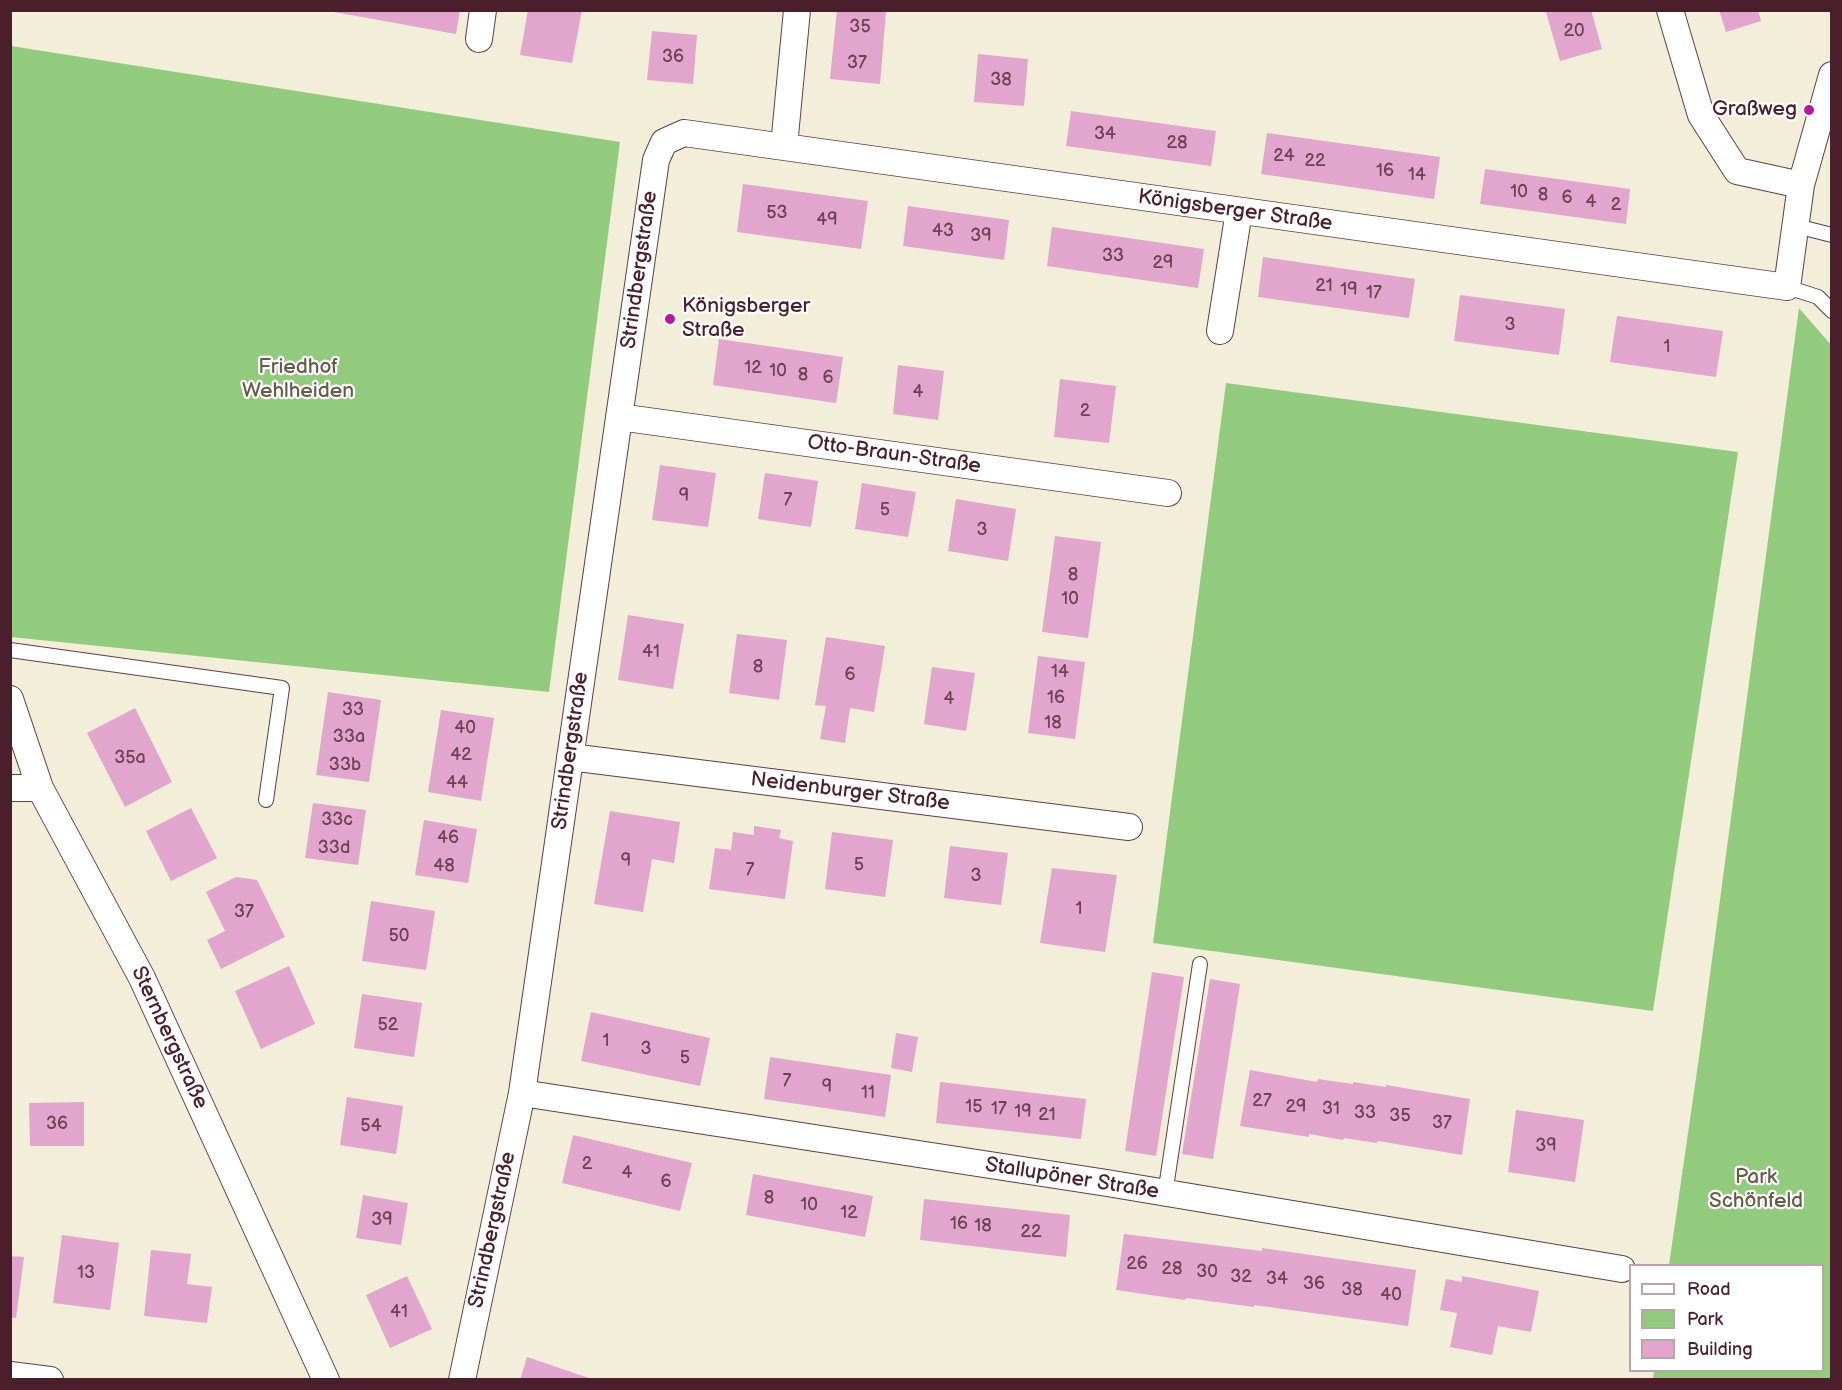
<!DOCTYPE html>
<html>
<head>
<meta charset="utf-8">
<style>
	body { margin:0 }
	#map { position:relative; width:1842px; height:1390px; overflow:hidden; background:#f2eeda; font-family:"Balsamiq Sans",sans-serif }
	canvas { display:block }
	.frame { position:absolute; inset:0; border:12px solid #4a1f2b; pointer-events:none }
	.legend { position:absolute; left:1629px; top:1264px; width:195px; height:108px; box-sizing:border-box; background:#fff; border:2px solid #b7a5aa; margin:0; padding:8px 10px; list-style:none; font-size:18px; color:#4a1f2b }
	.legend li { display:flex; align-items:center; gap:12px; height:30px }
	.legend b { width:30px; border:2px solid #b7a5aa }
</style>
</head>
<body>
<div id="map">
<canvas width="1842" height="1390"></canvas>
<div class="frame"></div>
<ul class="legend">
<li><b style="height:8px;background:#fff"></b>Road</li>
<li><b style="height:16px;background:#93cb7e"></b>Park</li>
<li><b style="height:16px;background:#e2a5cd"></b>Building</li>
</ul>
</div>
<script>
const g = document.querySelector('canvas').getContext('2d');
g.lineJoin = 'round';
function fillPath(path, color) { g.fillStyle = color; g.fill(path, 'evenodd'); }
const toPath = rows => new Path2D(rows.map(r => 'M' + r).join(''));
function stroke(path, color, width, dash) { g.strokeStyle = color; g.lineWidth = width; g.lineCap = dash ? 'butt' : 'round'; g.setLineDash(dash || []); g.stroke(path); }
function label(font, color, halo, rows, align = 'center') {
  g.font = font + ' "Balsamiq Sans",sans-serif'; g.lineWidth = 4.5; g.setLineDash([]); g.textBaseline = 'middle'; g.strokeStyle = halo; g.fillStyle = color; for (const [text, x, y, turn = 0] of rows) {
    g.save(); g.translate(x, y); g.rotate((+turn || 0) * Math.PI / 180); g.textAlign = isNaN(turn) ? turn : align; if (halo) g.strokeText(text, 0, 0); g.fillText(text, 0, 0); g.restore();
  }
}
fillPath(toPath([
	[11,46,620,142,549,692,11,637],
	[1799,308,1832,346,1831,1379,1653,1379,1654,1371,1822,1370,1822,1266,1669,1265,1699,1057],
	[1226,383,1738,452,1653,1011,1153,943]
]), '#93cb7e');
fillPath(toPath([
	[323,10,460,10,456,34],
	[528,10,582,10,572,63,520,55],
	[837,10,886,11,880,84,830,79],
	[1553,10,1591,10,1602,49,1560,61,1546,12],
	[1719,10,1758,10,1761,21,1726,32],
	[652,31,697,35,693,84,647,80],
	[978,54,1028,59,1024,106,974,102],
	[1071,111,1216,131,1211,166,1066,146],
	[1267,133,1440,157,1434,199,1261,174],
	[1485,169,1630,189,1626,224,1480,204],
	[743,184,868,201,861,249,737,232],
	[908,206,1009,220,1004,260,903,246],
	[1052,227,1204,249,1198,288,1047,266],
	[1263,257,1415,279,1409,318,1258,297],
	[1460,295,1565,309,1559,355,1454,341],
	[1617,316,1723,331,1716,377,1610,362],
	[719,339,843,357,836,403,713,385],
	[898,365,944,371,938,420,893,414],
	[1060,379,1116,386,1109,443,1054,437],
	[660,465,716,473,708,527,652,520],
	[765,473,818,481,811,527,758,519],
	[862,483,916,492,908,537,855,529],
	[956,499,1016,509,1008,561,948,551],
	[1055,536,1101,542,1088,638,1042,632],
	[628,615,684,624,673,689,618,680],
	[737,634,787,640,779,700,729,693],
	[826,637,885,646,874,712,850,708,845,743,820,739,826,706,815,705],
	[1038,656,1085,662,1075,739,1028,733],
	[932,667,975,673,966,731,924,724],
	[328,692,381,700,369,782,316,775],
	[135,708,172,782,125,807,87,733],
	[441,710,494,718,481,801,428,792],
	[313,803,366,810,358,865,305,858],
	[191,808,217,858,171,881,146,831],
	[610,811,680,822,674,863,652,859,643,912,594,904],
	[424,820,477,829,468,883,415,875],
	[754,826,781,830,779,838,793,841,785,899,709,889,715,848,731,850,733,832,754,835],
	[832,832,893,840,885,897,825,889],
	[950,846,1008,853,1001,905,944,898],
	[1052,868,1117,875,1105,952,1040,943],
	[236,877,257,880,285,937,221,969,207,940,225,931,206,892],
	[371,901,435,911,426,970,362,961],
	[289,966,315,1024,261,1049,235,991],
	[1152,972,1184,977,1156,1156,1125,1151],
	[1210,979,1240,984,1213,1159,1182,1154],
	[362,994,422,1003,414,1057,354,1048],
	[591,1012,710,1038,700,1086,581,1061],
	[896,1033,918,1037,912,1072,891,1068],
	[770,1057,891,1075,885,1117,764,1099],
	[1250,1070,1317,1082,1318,1079,1353,1084,1353,1082,1386,1087,1386,1085,1470,1099,1462,1155,1378,1141,1377,1143,1344,1138,1343,1140,1309,1134,1309,1137,1240,1126],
	[940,1082,1086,1099,1081,1139,936,1123],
	[347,1097,403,1106,396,1154,340,1145],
	[84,1102,84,1146,30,1146,29,1103],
	[1516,1110,1584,1120,1575,1182,1508,1172],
	[573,1135,692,1163,680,1211,562,1183],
	[753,1174,873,1196,865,1237,746,1215],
	[363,1195,408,1203,401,1245,356,1238],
	[924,1199,1070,1215,1066,1257,920,1240],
	[1124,1234,1262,1251,1262,1248,1416,1270,1408,1326,1254,1305,1254,1307,1186,1298,1185,1300,1116,1290],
	[62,1235,119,1243,110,1310,53,1303],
	[151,1250,191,1254,187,1284,212,1287,207,1323,144,1316],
	[10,1256,24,1257,16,1318,10,1317],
	[407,1276,432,1329,390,1348,366,1295],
	[1462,1276,1539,1291,1531,1332,1498,1326,1492,1355,1450,1347,1457,1313,1440,1310,1446,1279,1462,1282],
	[527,1357,592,1379,592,1380,520,1380]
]), '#e2a5cd');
const lane = toPath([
	[1796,226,1832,235],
	[1787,287,1818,297,1832,311],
	[10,650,282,688,266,800],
	[1165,1194,1200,964]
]);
const street = toPath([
	[1670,10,1701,115,1737,171,1801,185],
	[479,39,483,10],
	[784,146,797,10],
	[1220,331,1239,211],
	[619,417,1168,493],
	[10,699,40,788,142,978,326,1380],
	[570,757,1129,827],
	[10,788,40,788],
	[522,1093,1107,1183,1622,1269],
	[10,1375,50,1380],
	[462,1380,522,1093,656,160,664,142,684,133,1787,287,1801,185,1832,75]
]);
stroke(lane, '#633e45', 16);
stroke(street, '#633e45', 28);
stroke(lane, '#fff', 14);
stroke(street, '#fff', 26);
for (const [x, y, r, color] of [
	[1809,110,6,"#b5179e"],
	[670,319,6,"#b5179e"]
]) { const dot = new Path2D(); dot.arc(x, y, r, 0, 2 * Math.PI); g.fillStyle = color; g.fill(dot); stroke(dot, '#fff', 2); }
label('18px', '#704054', null, [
	["35",860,27],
	["20",1574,31],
	["36",673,57],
	["37",857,63],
	["38",1001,80],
	["34",1105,134],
	["28",1177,143],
	["24",1284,156],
	["22",1315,161],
	["16",1385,171],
	["14",1417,175],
	["10",1519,192],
	["8",1543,195],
	["6",1567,198],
	["4",1591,202],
	["2",1616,205],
	["53",777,213],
	["49",827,220],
	["43",943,231],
	["39",981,236],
	["33",1113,256],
	["29",1163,263],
	["21",1324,286],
	["19",1349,290],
	["17",1374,293],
	["3",1510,325],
	["1",1667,347],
	["12",753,368],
	["10",778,371],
	["8",803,375],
	["6",828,378],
	["4",918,392],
	["2",1085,411],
	["9",684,496],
	["7",788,500],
	["5",885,510],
	["3",982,530],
	["8",1073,575],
	["10",1070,599],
	["41",651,652],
	["8",758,667],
	["14",1060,672],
	["6",850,675],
	["16",1056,698],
	["4",949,699],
	["33",353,710],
	["18",1053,723],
	["40",465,728],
	["33a",349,737],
	["42",461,755],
	["35a",130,758],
	["33b",345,765],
	["44",457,783],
	["33c",337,820],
	["46",448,838],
	["33d",334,848],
	["9",626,861],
	["5",859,865],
	["48",444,866],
	["7",750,870],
	["3",976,876],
	["1",1079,909],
	["37",244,912],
	["50",399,936],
	["52",388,1025],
	["1",606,1041],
	["3",646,1049],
	["5",685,1058],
	["7",787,1081],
	["9",827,1087],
	["11",868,1093],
	["27",1262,1101],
	["15",974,1107],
	["29",1296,1107],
	["17",999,1109],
	["31",1331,1109],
	["19",1023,1112],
	["33",1365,1113],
	["21",1047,1115],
	["35",1400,1116],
	["37",1442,1123],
	["36",57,1124],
	["54",371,1126],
	["39",1546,1146],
	["2",587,1164],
	["4",627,1173],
	["6",666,1182],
	["8",769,1198],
	["10",809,1205],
	["12",849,1213],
	["39",382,1220],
	["16",959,1224],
	["18",983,1226],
	["22",1031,1232],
	["26",1137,1264],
	["28",1172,1269],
	["30",1207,1272],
	["13",86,1273],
	["32",1241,1277],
	["34",1277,1279],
	["36",1314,1284],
	["38",1352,1290],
	["40",1391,1295],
	["41",399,1312]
]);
label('21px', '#4a1f2b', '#fff', [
	["Graßweg",1797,110],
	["Königsberger",682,307,"left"],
	["Straße",682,331,"left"]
], 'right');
label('21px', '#4a1f2b', '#fff', [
	["Königsberger Straße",1235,211,8],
	["Strindbergstraße",640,270,-82],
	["Otto-Braun-Straße",894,455,8],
	["Strindbergstraße",571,751,-82],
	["Neidenburger Straße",850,792,7],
	["Sternbergstraße",169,1038,65],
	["Stallupöner Straße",1072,1179,9],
	["Strindbergstraße",493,1230,-78]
]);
label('21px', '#645b48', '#fff', [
	["Friedhof",298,368],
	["Wehlheiden",298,392],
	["Park",1756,1178],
	["Schönfeld",1756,1202]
]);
</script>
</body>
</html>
